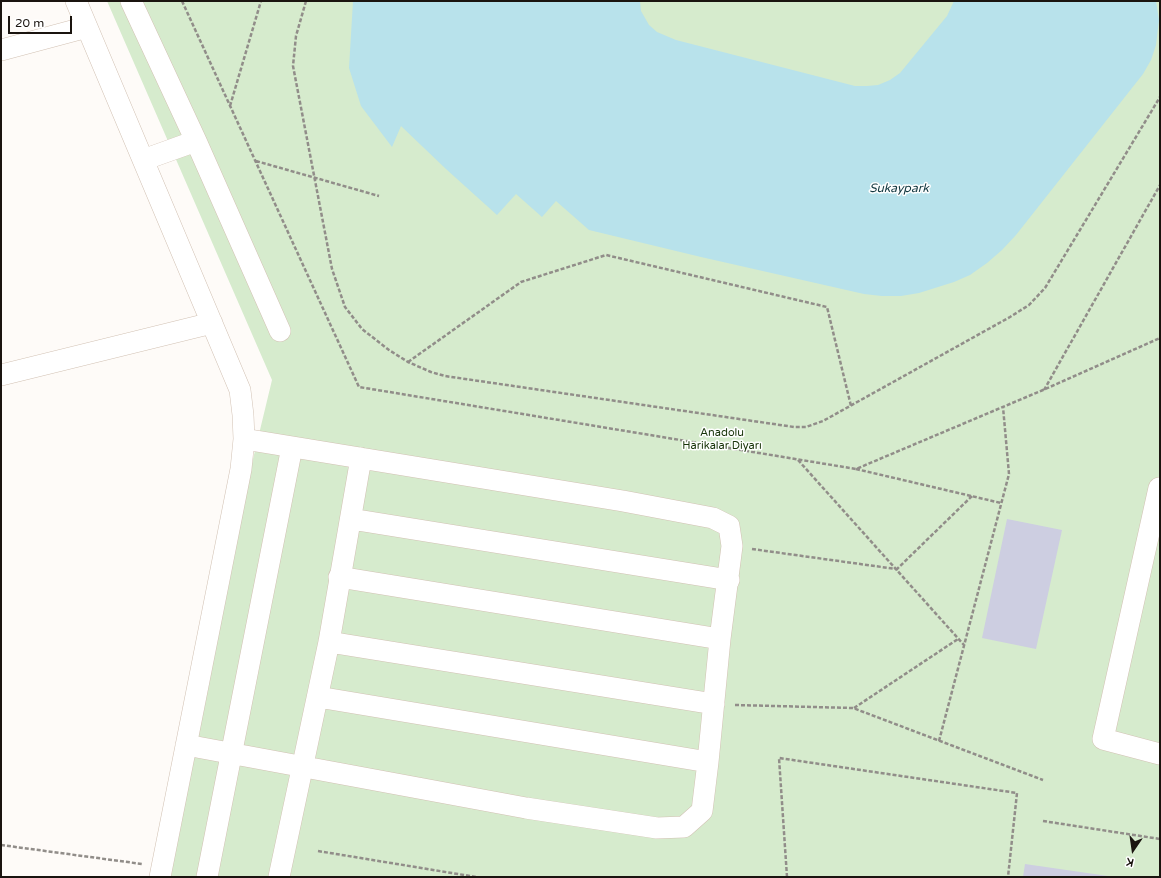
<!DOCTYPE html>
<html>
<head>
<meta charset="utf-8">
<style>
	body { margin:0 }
	#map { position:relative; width:1161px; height:878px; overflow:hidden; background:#fefbf8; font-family:"Varela Round",sans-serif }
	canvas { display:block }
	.frame { position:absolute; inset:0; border:2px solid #1a140f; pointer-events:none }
	.north { position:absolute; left:1113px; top:830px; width:40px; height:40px; -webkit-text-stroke:3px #fff; paint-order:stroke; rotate:193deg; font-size:11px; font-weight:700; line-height:16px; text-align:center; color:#1a140f }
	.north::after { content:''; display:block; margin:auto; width:14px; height:18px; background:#1a140f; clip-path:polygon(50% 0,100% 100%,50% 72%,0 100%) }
	.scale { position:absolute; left:8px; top:16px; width:64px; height:18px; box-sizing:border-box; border:2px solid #1a140f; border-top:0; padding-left:5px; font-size:12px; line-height:14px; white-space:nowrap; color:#1a140f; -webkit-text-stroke:3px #fff; paint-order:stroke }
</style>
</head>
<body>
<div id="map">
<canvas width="1161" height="878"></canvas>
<div class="frame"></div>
<div class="north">K</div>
<div class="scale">20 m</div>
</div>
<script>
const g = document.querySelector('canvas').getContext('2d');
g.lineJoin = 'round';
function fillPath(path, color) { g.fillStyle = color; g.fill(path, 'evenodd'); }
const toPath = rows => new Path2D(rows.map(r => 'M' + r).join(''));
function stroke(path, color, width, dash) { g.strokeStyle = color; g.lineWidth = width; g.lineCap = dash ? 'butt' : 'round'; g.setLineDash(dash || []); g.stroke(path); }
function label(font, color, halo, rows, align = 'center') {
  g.font = font + ' "Varela Round",sans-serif'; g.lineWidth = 3; g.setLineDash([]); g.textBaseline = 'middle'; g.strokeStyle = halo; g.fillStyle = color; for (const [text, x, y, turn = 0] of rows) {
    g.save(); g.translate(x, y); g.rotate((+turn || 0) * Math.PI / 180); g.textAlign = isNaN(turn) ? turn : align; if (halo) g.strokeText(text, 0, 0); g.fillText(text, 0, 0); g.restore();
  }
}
fillPath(toPath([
	[107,1,1160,1,1160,877,160,877,210,638,272,380]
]), '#d6ebcd');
fillPath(toPath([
	[353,1,640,1,641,11,649,25,657,32,676,40,855,86,867,86,878,85,890,80,900,73,947,16,954,1,1156,1,1159,20,1156,45,1151,60,1143,74,1016,235,1002,250,987,263,970,275,954,282,919,293,901,296,882,296,864,294,701,257,589,230,556,201,542,217,516,194,497,215,446,169,401,126,392,147,361,106,349,68]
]), '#b8e2eb');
fillPath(toPath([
	[1007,519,1062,530,1036,649,982,638],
	[1025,864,1108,876,1108,877,1023,877]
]), '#cdcee1');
const minor = toPath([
	[76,1,240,390,243,415,244,439,241,469,160,877],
	[131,1,196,141,280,331],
	[1,50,87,27],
	[143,160,196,141],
	[1,375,212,323],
	[1159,488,1103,739,1160,754],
	[351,519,729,580],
	[339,577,720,639],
	[329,642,714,704],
	[318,697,708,762],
	[186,745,526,808,657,828,684,827,702,811,708,762,720,639,732,546,729,526,713,518,623,501,244,439],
	[207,877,292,447],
	[279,877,329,642,361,458]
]);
stroke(minor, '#d2c2b4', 22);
stroke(toPath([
	[182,1,359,387,856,469,1043,390,1160,338],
	[306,1,296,36,293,66,332,269,345,307,362,329,389,350,408,362,431,372,445,376,794,427,806,427,823,421,1010,317,1029,305,1045,288,1160,97],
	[230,106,261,1],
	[256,161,379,196],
	[408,362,521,282,606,255,827,307,851,406],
	[1044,390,1160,185],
	[798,460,964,645],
	[856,469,1001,503],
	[752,549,896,569],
	[896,570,972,496],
	[735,705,853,708,1043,780],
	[854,708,958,639],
	[939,741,1009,474,1003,407],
	[1043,821,1160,839],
	[1,845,142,864],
	[318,851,476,877],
	[787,877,779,758,1017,793,1008,877]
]), '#918d89', 2.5, [4, 2]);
stroke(minor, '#fff', 21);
label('11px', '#173308', '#fff', [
	["Anadolu",722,433],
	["Harikalar Diyarı",722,446]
]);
label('italic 12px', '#10373f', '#fff', [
	["Sukaypark",899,189]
]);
</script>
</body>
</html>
